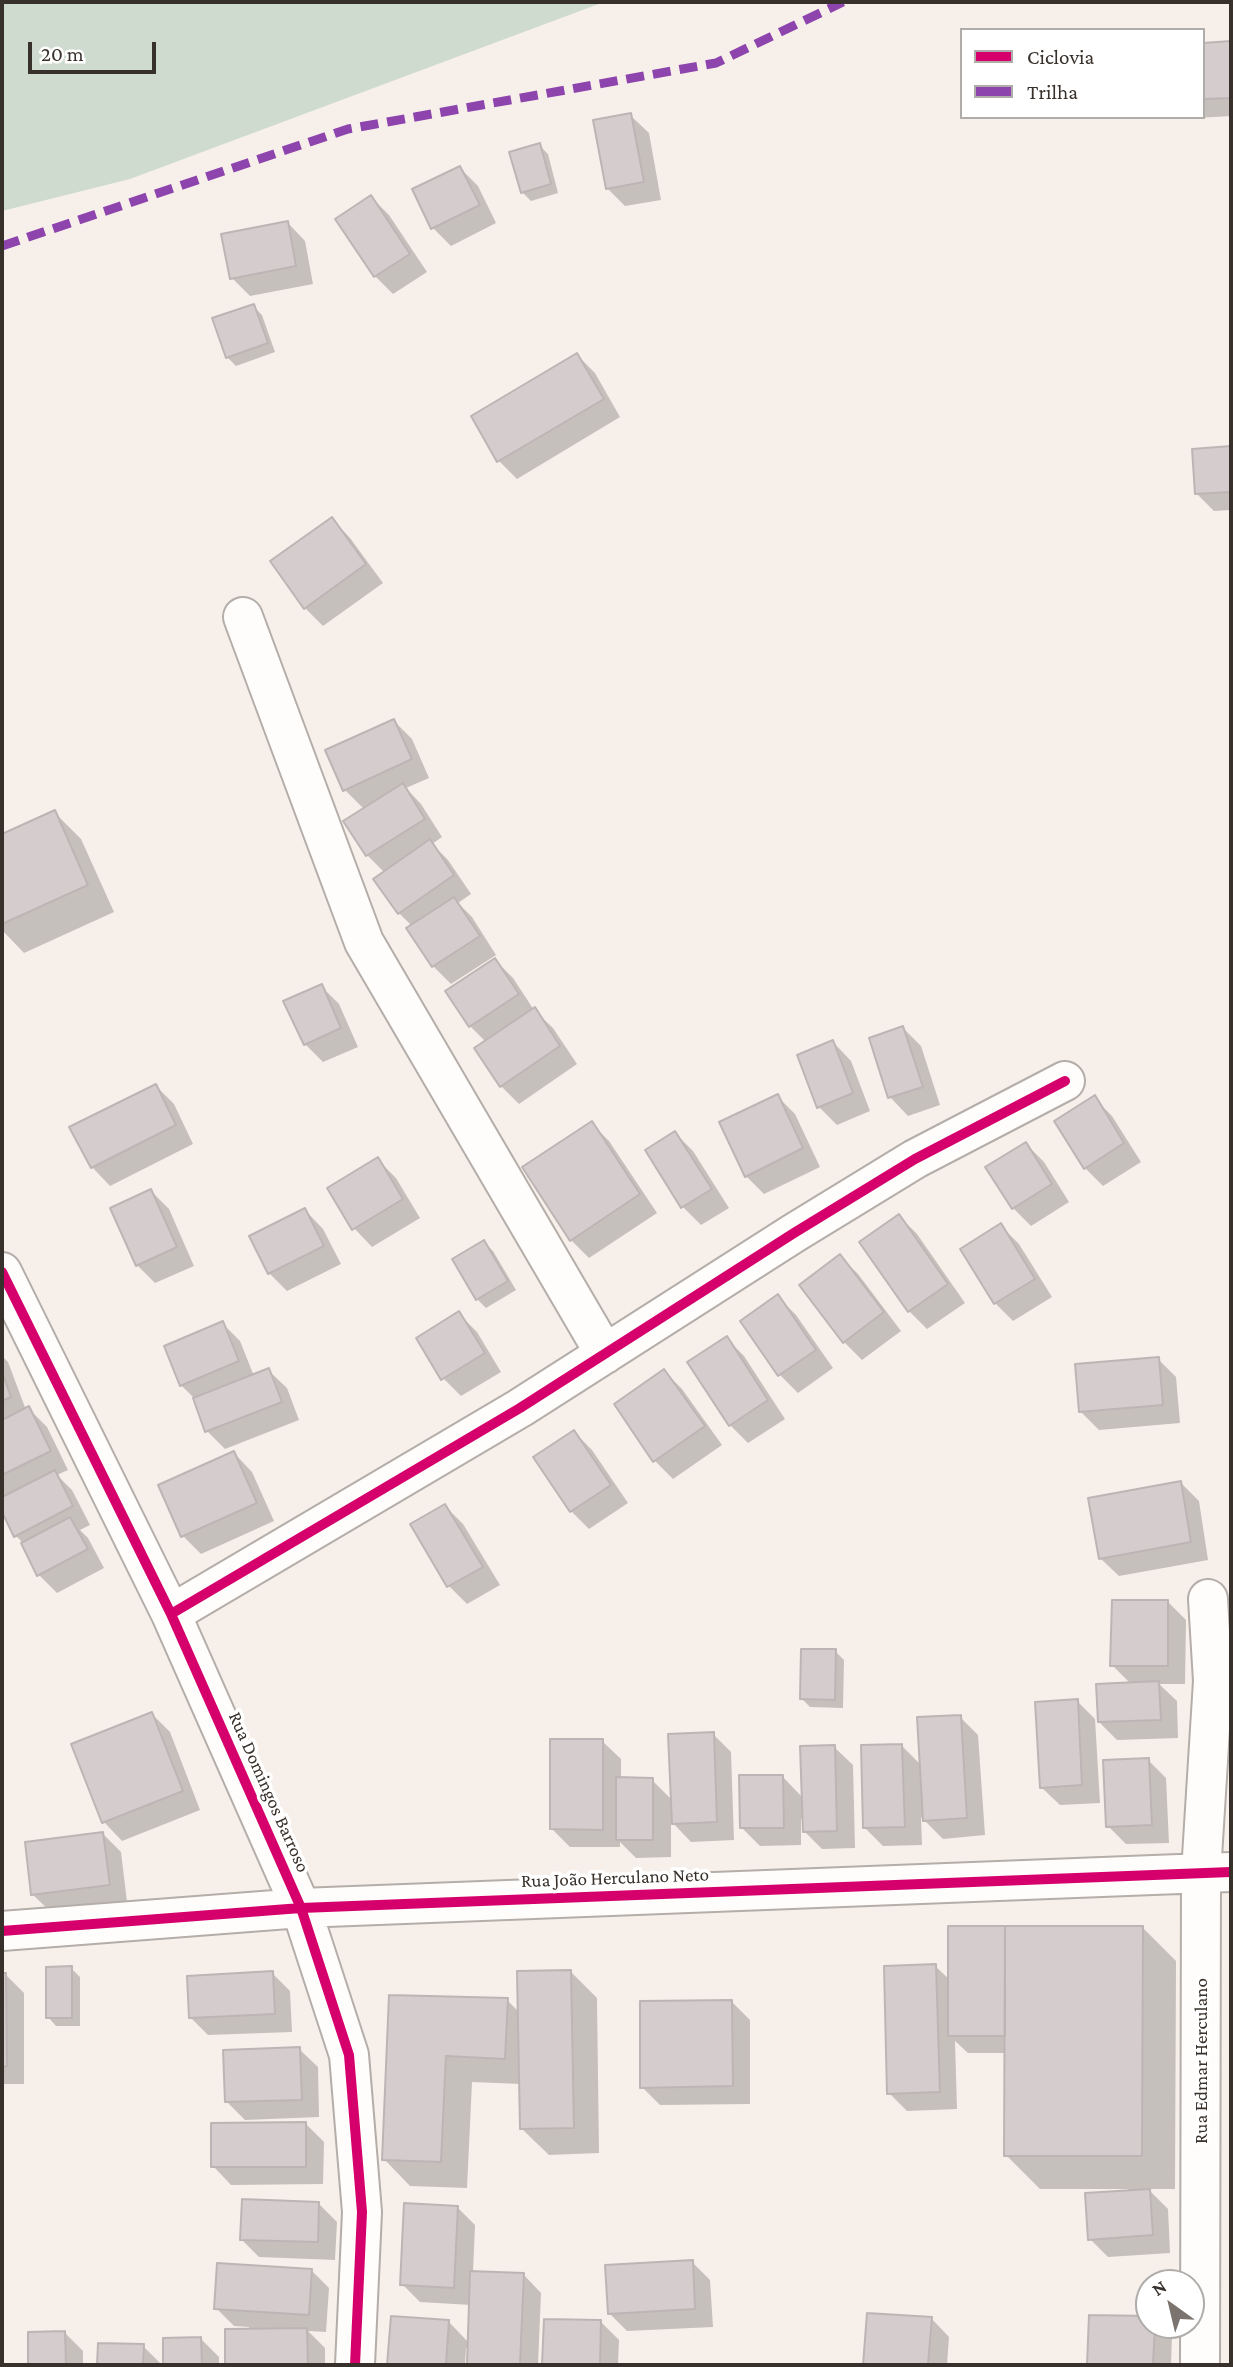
<!DOCTYPE html>
<html>
<head>
<meta charset="utf-8">
<style>
	body { margin:0 }
	#map { position:relative; width:1233px; height:2367px; overflow:hidden; background:#f7f0ea; font-family:"Crimson Pro",serif }
	canvas { display:block }
	.frame { position:absolute; inset:0; border:4px solid #38302a; pointer-events:none }
	.legend { position:absolute; left:960px; top:28px; width:245px; height:91px; box-sizing:border-box; background:#fff; border:2px solid #afacaa; margin:0; padding:9px 12px; list-style:none; font-size:21px; color:#38302a }
	.legend li { display:flex; align-items:center; gap:14px; height:35px }
	.legend b { width:35px; border:2px solid #afacaa }
	.north { position:absolute; left:1135px; top:2269px; width:70px; height:70px; box-sizing:border-box; background:#fff; border:2px solid #afacaa; border-radius:50%; rotate:326deg; font-size:19px; font-weight:700; line-height:28px; text-align:center; color:#38302a }
	.north::after { content:''; display:block; margin:auto; width:24px; height:32px; background:#7b736d; clip-path:polygon(50% 0,100% 100%,50% 72%,0 100%) }
	.scale { position:absolute; left:28px; top:42px; width:128px; height:32px; box-sizing:border-box; border:4px solid #38302a; border-top:0; padding-left:9px; font-size:21px; line-height:24px; white-space:nowrap; color:#38302a; -webkit-text-stroke:5px #fff; paint-order:stroke }
</style>
</head>
<body>
<div id="map">
<canvas width="1233" height="2367"></canvas>
<div class="frame"></div>
<ul class="legend">
<li><b style="height:9px;background:#d6006c"></b>Ciclovia</li>
<li><b style="height:9px;background:#8e44ad"></b>Trilha</li>
</ul>
<div class="north">N</div>
<div class="scale">20 m</div>
</div>
<script>
const g = document.querySelector('canvas').getContext('2d');
g.lineJoin = 'round';
function fillPath(path, color) { g.fillStyle = color; g.fill(path, 'evenodd'); }
const toPath = rows => new Path2D(rows.map(r => 'M' + r).join(''));
function stroke(path, color, width, dash) { g.strokeStyle = color; g.lineWidth = width; g.lineCap = dash ? 'butt' : 'round'; g.setLineDash(dash || []); g.stroke(path); }
function label(font, color, halo, rows, align = 'center') {
  g.font = font + ' "Crimson Pro",serif'; g.lineWidth = 7; g.setLineDash([]); g.textBaseline = 'middle'; g.strokeStyle = halo; g.fillStyle = color; for (const [text, x, y, turn = 0] of rows) {
    g.save(); g.translate(x, y); g.rotate((+turn || 0) * Math.PI / 180); g.textAlign = isNaN(turn) ? turn : align; if (halo) g.strokeText(text, 0, 0); g.fillText(text, 0, 0); g.restore();
  }
}
fillPath(toPath([
	[2,2,604,2,130,179,2,211]
]), '#cfdbcf');
fillPath(toPath([
	[1231,43,1231,116,1197,118,1203,117,1203,45],
	[630,115,649,133,661,200,625,206,607,188],
	[539,145,548,154,558,193,531,201,522,192],
	[460,168,478,186,496,223,451,246,433,228],
	[371,197,389,215,427,272,393,294,375,276],
	[287,222,305,241,313,284,250,296,232,278],
	[253,306,262,315,275,352,236,366,227,357],
	[577,355,595,373,620,417,517,479,499,461],
	[1231,448,1231,510,1214,511,1196,493,1194,450],
	[332,519,350,538,383,583,323,626,305,608],
	[394,721,412,739,429,778,406,788,421,804,442,837,432,844,448,860,471,894,458,903,472,917,496,955,451,984,433,966,409,928,412,926,399,913,385,873,367,855,365,810,345,790],
	[54,812,81,839,114,912,24,953,2,930,2,836],
	[495,960,513,978,534,1010,553,1028,577,1064,519,1104,501,1086,486,1042,470,1026],
	[321,986,339,1004,358,1047,323,1062,305,1044],
	[903,1028,921,1046,940,1105,908,1116,890,1097,871,1039],
	[833,1042,851,1061,870,1111,837,1125,819,1107],
	[156,1086,174,1104,193,1144,110,1186,92,1167,72,1128],
	[777,1096,795,1114,820,1167,764,1194,746,1176],
	[1094,1098,1112,1116,1141,1162,1103,1186,1085,1168],
	[591,1123,609,1141,657,1213,589,1258,571,1240],
	[675,1133,693,1151,729,1208,701,1225,683,1207,647,1151],
	[1026,1144,1044,1162,1069,1202,1031,1226,1013,1208],
	[378,1160,396,1178,420,1218,372,1247,354,1228],
	[151,1191,169,1209,194,1266,155,1283,137,1265],
	[305,1210,323,1229,341,1264,287,1291,269,1273],
	[899,1216,917,1234,965,1303,927,1329,909,1311,861,1242],
	[1001,1226,1019,1244,1052,1297,1013,1321,995,1303],
	[484,1242,493,1251,516,1290,486,1308,477,1299],
	[840,1256,858,1274,901,1331,862,1360,844,1342],
	[778,1297,796,1315,833,1368,798,1393,780,1375,742,1322],
	[459,1314,477,1332,501,1372,461,1396,443,1378],
	[222,1323,240,1341,254,1376,268,1370,287,1388,299,1420,225,1449,207,1431,195,1399,181,1385],
	[726,1338,744,1356,785,1419,748,1443,730,1425,689,1362],
	[2,1356,8,1362,26,1410,29,1409,47,1427,68,1470,57,1475,72,1490,90,1525,80,1530,88,1538,104,1568,57,1593,39,1575,24,1544,16,1536,2,1508],
	[1158,1359,1176,1377,1180,1423,1099,1430,1081,1412],
	[664,1371,682,1389,722,1445,673,1479,655,1461,616,1405],
	[574,1432,592,1450,628,1503,589,1529,571,1511,535,1458],
	[234,1453,252,1472,274,1521,201,1554,183,1536],
	[1181,1483,1199,1501,1208,1560,1119,1576,1100,1558],
	[445,1506,463,1524,500,1585,467,1604,449,1586,412,1525],
	[1168,1602,1186,1620,1185,1684,1159,1684,1177,1701,1178,1738,1117,1740,1099,1722,1131,1684,1112,1665],
	[835,1651,844,1660,843,1708,810,1707,802,1699],
	[1077,1701,1095,1719,1100,1803,1060,1805,1041,1787],
	[152,1714,170,1732,200,1810,122,1841,104,1822,73,1745],
	[960,1717,978,1735,985,1835,943,1839,921,1817,922,1845,883,1846,865,1828,901,1745,921,1765],
	[713,1734,731,1752,734,1840,691,1842,671,1821,671,1857,636,1858,620,1842,620,1847,570,1847,552,1829,602,1741,621,1759,621,1779,652,1780,672,1800],
	[834,1747,853,1765,855,1848,822,1849,804,1831,804,1819,801,1819,801,1845,760,1846,742,1828,782,1776,803,1798],
	[1148,1760,1166,1778,1169,1843,1126,1844,1108,1826],
	[103,1834,121,1852,127,1902,51,1912,32,1894],
	[1142,1927,1176,1961,1175,2189,1148,2189,1168,2209,1170,2253,1108,2257,1090,2239,1128,2192,1128,2189,1040,2189,1006,2155,1006,2053,968,2053,955,2041,957,2109,907,2111,889,2093,935,1966,950,1980],
	[71,1968,80,1977,80,2026,56,2026,48,2017],
	[570,1971,597,1998,599,2153,549,2155,522,2129,521,2084,472,2082,467,2188,410,2186,384,2159,390,1996,507,2000,520,2013],
	[272,1973,290,1991,292,2032,208,2035,190,2017],
	[2,1975,6,1975,24,1993,24,2084,2,2084],
	[732,2002,750,2020,750,2104,660,2105,642,2087],
	[299,2049,318,2067,319,2117,245,2120,227,2102],
	[306,2124,324,2142,323,2184,231,2185,213,2166],
	[319,2204,337,2222,335,2260,259,2257,241,2239],
	[457,2207,475,2225,473,2273,523,2274,541,2293,538,2365,469,2365,469,2348,466,2348,465,2365,389,2365,392,2318,448,2321,469,2343,471,2305,420,2302,402,2284],
	[692,2262,710,2280,713,2327,627,2331,609,2313],
	[311,2270,329,2288,326,2332,308,2331,325,2348,325,2365,227,2365,227,2331,249,2330,249,2327,234,2326,216,2308],
	[868,2315,931,2318,949,2337,947,2365,865,2365],
	[1090,2317,1149,2318,1149,2325,1161,2325,1172,2336,1171,2365,1089,2365],
	[545,2321,601,2322,619,2340,618,2365,544,2365],
	[30,2333,65,2333,83,2351,83,2365,30,2365],
	[201,2339,219,2357,219,2365,165,2365,164,2340],
	[100,2345,143,2346,162,2365,99,2365]
]), '#0003');
const building = toPath([
	[1231,41,1231,98,1203,99,1203,43,1231,41],
	[631,113,644,182,606,189,593,120,631,113],
	[540,143,551,184,521,193,509,152,540,143],
	[460,166,480,205,431,229,412,189,460,166],
	[371,195,410,254,374,277,335,219,371,195],
	[288,221,296,266,230,279,221,234,288,221],
	[254,304,268,343,226,358,212,318,254,304],
	[577,353,604,399,497,462,471,416,577,353],
	[1231,446,1231,492,1195,494,1192,449,1231,446],
	[332,517,366,564,304,609,270,561,332,517],
	[394,719,412,759,343,791,325,750,394,719],
	[403,783,425,819,366,856,343,821,403,783],
	[55,810,88,885,2,924,2,834,55,810],
	[430,839,454,875,398,914,373,879,430,839],
	[454,897,480,936,432,967,406,928,454,897],
	[495,958,519,994,469,1027,445,991,495,958],
	[322,984,341,1028,304,1045,283,1001,322,984],
	[535,1007,560,1046,500,1087,474,1048,535,1007],
	[903,1026,923,1087,888,1098,869,1038,903,1026],
	[833,1040,853,1093,817,1108,797,1055,833,1040],
	[156,1084,176,1125,91,1168,69,1127,156,1084],
	[778,1094,803,1148,745,1177,719,1122,778,1094],
	[1095,1095,1124,1143,1084,1169,1054,1121,1095,1095],
	[592,1121,640,1194,570,1241,522,1167,592,1121],
	[675,1131,712,1189,681,1208,645,1150,675,1131],
	[1026,1142,1052,1184,1012,1209,985,1167,1026,1142],
	[378,1157,403,1199,352,1230,327,1188,378,1157],
	[151,1189,177,1247,136,1266,110,1208,151,1189],
	[305,1208,324,1246,268,1274,249,1236,305,1208],
	[899,1214,948,1284,908,1312,859,1242,899,1214],
	[1001,1223,1035,1279,994,1304,960,1249,1001,1223],
	[484,1240,508,1281,476,1300,452,1259,484,1240],
	[840,1254,884,1312,843,1343,799,1285,840,1254],
	[778,1294,816,1350,778,1376,740,1321,778,1294],
	[459,1311,485,1353,441,1380,416,1338,459,1311],
	[223,1321,239,1361,180,1386,164,1346,223,1321],
	[727,1336,768,1400,729,1426,687,1362,727,1336],
	[1159,1357,1163,1405,1079,1412,1075,1364,1159,1357],
	[269,1368,282,1402,205,1432,193,1398,269,1368],
	[664,1369,705,1426,653,1462,614,1404,664,1369],
	[2,1372,11,1397,2,1401,2,1372],
	[29,1406,51,1451,2,1475,2,1420,29,1406],
	[574,1430,611,1485,570,1512,533,1457,574,1430],
	[234,1451,257,1503,181,1537,158,1485,234,1451],
	[55,1470,73,1506,14,1537,2,1512,2,1497,55,1470],
	[1181,1481,1191,1542,1099,1559,1088,1498,1181,1481],
	[445,1504,483,1567,447,1587,410,1524,445,1504],
	[70,1517,88,1549,37,1576,21,1543,70,1517],
	[1112,1600,1168,1600,1168,1666,1110,1666,1112,1600],
	[801,1649,836,1649,835,1700,800,1699,801,1649],
	[1159,1681,1161,1720,1098,1722,1096,1684,1159,1681],
	[1078,1699,1082,1785,1040,1788,1035,1702,1078,1699],
	[152,1712,183,1791,102,1823,71,1744,152,1712],
	[961,1715,967,1818,923,1821,917,1717,961,1715],
	[714,1732,717,1822,672,1824,668,1734,714,1732],
	[550,1739,603,1739,603,1830,550,1829,550,1739],
	[902,1744,905,1827,863,1828,861,1745,902,1744],
	[835,1745,837,1831,803,1832,800,1746,835,1745],
	[1149,1758,1152,1825,1106,1827,1103,1760,1149,1758],
	[739,1775,783,1775,784,1828,740,1828,739,1775],
	[616,1777,653,1778,653,1840,616,1840,616,1777],
	[103,1832,110,1885,31,1895,25,1842,103,1832],
	[948,1926,1005,1926,1005,2036,948,2036,948,1926],
	[1005,1926,1143,1926,1142,2156,1004,2156,1005,1926],
	[936,1964,940,2092,887,2094,884,1966,936,1964],
	[72,1966,72,2018,46,2018,46,1967,72,1966],
	[571,1970,574,2128,520,2129,517,1971,571,1970],
	[273,1971,275,2014,189,2018,187,1976,273,1971],
	[2,1973,6,1973,7,2066,2,2067,2,1973],
	[389,1995,508,1998,505,2059,446,2056,441,2162,382,2160,389,1995],
	[732,2000,733,2086,640,2088,640,2001,732,2000],
	[300,2047,302,2100,225,2102,223,2050,300,2047],
	[306,2122,306,2167,211,2167,211,2123,306,2122],
	[1150,2189,1153,2235,1088,2240,1085,2193,1150,2189],
	[242,2199,319,2202,318,2242,240,2240,242,2199],
	[404,2203,458,2206,454,2288,400,2285,404,2203],
	[693,2260,695,2309,608,2314,605,2265,693,2260],
	[217,2263,312,2269,309,2315,214,2309,217,2263],
	[470,2271,524,2273,520,2365,467,2365,470,2271],
	[867,2313,932,2317,928,2365,863,2365,867,2313],
	[1089,2315,1149,2316,1149,2325,1155,2325,1153,2365,1087,2365,1089,2315],
	[391,2316,449,2320,446,2365,387,2365,391,2316],
	[544,2319,601,2320,600,2365,542,2365,544,2319],
	[307,2328,308,2365,225,2365,225,2329,307,2328],
	[65,2331,66,2365,28,2365,28,2332,65,2331],
	[201,2337,202,2365,163,2365,163,2338,201,2337],
	[98,2343,144,2344,143,2365,97,2365,98,2343]
]);
fillPath(building, '#d5cdcd');
stroke(building, '#bdb5b5', 2);
const minor = toPath([
	[243,617,364,942,605,1354],
	[2,1272,171,1614,301,1908,349,2055,362,2212,355,2365],
	[171,1614,520,1408,794,1233,915,1159,1065,1081],
	[2,1931,301,1908,1231,1872],
	[1200,2365,1201,1873,1213,1681,1208,1599]
]);
stroke(minor, '#b4ada8', 42);
stroke(minor, '#fefdfc', 38);
stroke(toPath([
	[2,246,348,129,716,63,843,2]
]), '#8e44ad', 9, [18, 9]);
stroke(toPath([
	[2,1272,171,1614,301,1908,349,2055,362,2212,355,2365],
	[171,1614,520,1408,794,1233,915,1159,1065,1081],
	[2,1931,301,1908,1231,1872]
]), '#d6006c', 10);
label('19px', '#38302a', '#fff', [
	["Rua Domingos Barroso",269,1792,66],
	["Rua João Herculano Neto",615,1878,-2],
	["Rua Edmar Herculano",1201,2061,-90]
]);
</script>
</body>
</html>
